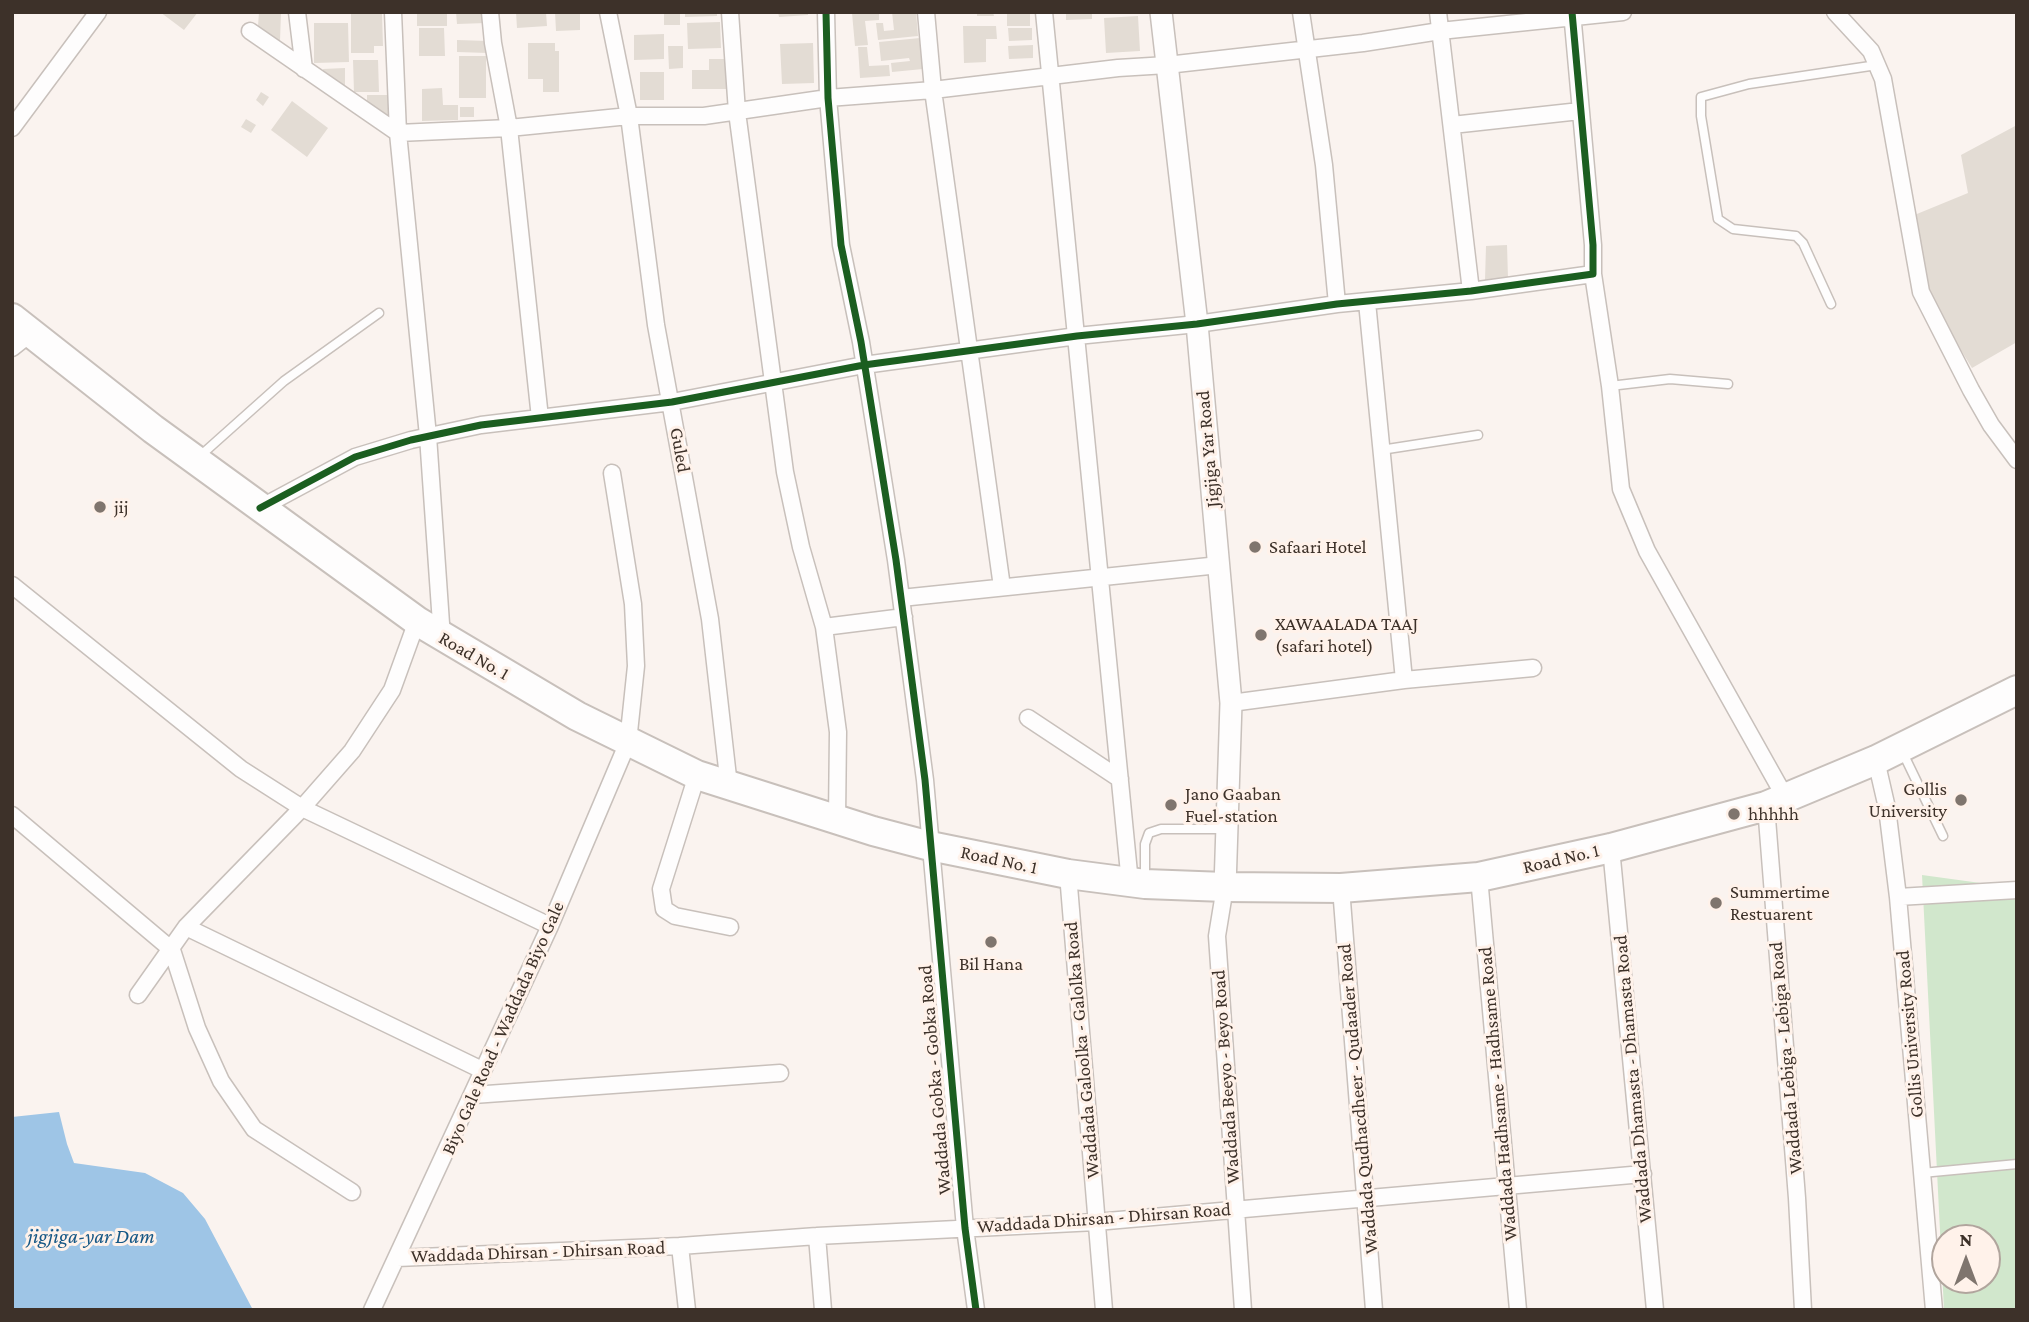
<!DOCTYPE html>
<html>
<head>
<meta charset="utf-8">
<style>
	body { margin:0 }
	#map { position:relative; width:2029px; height:1322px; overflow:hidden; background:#faf3ef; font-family:"Crimson Pro",serif }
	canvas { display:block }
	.frame { position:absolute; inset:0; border:14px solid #3d3129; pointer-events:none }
	.north { position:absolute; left:1931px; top:1224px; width:70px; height:70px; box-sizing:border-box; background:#fff2ea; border:2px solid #b1a59d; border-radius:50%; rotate:0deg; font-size:19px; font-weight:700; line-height:28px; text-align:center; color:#3d3129 }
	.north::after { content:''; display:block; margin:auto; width:24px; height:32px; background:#7f756e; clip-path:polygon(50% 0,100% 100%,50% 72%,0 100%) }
</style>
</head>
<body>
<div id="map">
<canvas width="2029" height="1322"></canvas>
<div class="frame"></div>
<div class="north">N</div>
</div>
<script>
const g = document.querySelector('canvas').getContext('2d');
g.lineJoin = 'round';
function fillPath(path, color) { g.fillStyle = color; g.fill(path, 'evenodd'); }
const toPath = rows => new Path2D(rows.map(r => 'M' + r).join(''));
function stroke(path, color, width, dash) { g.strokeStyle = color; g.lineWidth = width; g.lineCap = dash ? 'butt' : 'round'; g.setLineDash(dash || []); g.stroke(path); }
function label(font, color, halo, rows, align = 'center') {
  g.font = font + ' "Crimson Pro",serif'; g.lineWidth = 6; g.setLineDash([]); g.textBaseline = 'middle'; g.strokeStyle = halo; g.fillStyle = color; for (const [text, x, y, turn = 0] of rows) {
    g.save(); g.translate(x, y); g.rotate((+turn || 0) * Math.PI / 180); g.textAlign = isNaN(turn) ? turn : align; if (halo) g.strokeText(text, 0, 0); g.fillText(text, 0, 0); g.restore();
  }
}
fillPath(toPath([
	[1922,875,2017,888,2017,1310,1944,1310],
	[1945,1238,1987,1238,1987,1280,1945,1280]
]), '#d1e7cc');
fillPath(toPath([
	[59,1112,67,1144,74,1163,145,1173,183,1193,205,1219,253,1310,12,1310,12,1117]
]), '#9ec5e6');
fillPath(toPath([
	[160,12,198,12,184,30],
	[259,12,281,12,280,41,258,26],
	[417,12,447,12,447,26,417,26],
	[456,12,486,12,486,23,457,24],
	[516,12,546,12,547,26,517,28],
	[555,12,580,12,580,30,556,31],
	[685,12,717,12,717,16,685,17],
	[778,12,808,12,808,15,779,17],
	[879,12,879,20,865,21,868,45,855,46,852,13],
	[892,12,916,12,918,36,878,40,876,23,883,23,884,31,894,30],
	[977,12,993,12,994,16,977,16],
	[1007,12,1030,12,1030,26,1007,26],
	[1066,12,1092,12,1092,19,1066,20],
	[351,14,382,14,383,46,374,46,374,53,351,53],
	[664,14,680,14,680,25,664,25],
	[1138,16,1140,51,1106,53,1104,18],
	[720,22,721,48,688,49,687,23],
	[314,23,348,23,349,62,314,63],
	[963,26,996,26,997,39,986,39,986,62,964,63],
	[419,28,444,28,445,56,419,56],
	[1008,28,1032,28,1032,40,1009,41],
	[664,34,664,59,634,60,634,35],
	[920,38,923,69,892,72,891,63,910,61,909,58,881,61,879,42],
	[457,40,488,41,488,53,457,52],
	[528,43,555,43,555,51,559,51,559,92,543,92,543,79,528,79],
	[813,43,814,83,782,84,780,44],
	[1033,45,1033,58,1009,59,1008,46],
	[668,46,683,46,683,68,669,69],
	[858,47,867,47,869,66,889,65,890,76,860,78],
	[459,56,486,56,486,98,459,98],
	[709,59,726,59,726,89,692,89,692,70,709,70],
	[353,60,378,60,379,92,354,92],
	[345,68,345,90,324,76,323,69],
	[640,72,664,72,664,100,640,100],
	[442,88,443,105,458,105,458,120,422,121,422,89],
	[261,92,269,97,263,106,256,100],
	[367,95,392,95,392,120,367,103],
	[292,101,328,128,307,157,271,130],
	[460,107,474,107,474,117,460,117],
	[246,119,256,125,251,133,241,127],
	[2017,125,2017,342,1972,368,1930,300,1912,216,1968,193,1961,155],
	[1507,245,1508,278,1485,280,1486,246]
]), '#e3dcd4');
const service = toPath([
	[1831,304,1803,243,1796,236,1733,229,1718,219,1701,116,1701,97,1749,84,1877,65],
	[1610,386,1670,379,1728,384],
	[1381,450,1478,435],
	[200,456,284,381,379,313],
	[1902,751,1943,836],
	[1145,881,1145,844,1149,833,1161,829,1227,829],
	[1922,1173,2017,1164]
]);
const minor = toPath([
	[297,12,304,69],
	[393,12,398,133,428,436,442,638],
	[490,12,493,43,509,128,629,116,704,116,828,98,933,90,1118,68,1167,65,1363,43,1440,31,1623,12],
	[608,12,629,116,656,325,710,619,729,786],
	[730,12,737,112,785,472,801,547,824,627,838,732,837,819],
	[826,12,828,98,841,245,861,342,896,560,925,780,965,1228,976,1310],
	[926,12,933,90,1002,587],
	[1044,12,1130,883],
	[1301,12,1324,165,1337,304],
	[1438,12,1471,291],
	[1835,12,1871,51,1883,79,1921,292,1971,390,1991,425,2017,460],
	[250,31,398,133,509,128,540,418],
	[1452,125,1580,111],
	[12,128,98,12],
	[1593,274,1610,386,1621,489,1647,551,1785,797],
	[1367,302,1404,680],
	[12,348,31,333],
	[260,508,355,457,411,440,481,425,672,402,864,365,1077,336,1197,324,1337,304,1471,291,1593,274,1593,245,1572,12],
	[12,585,241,769,302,808,550,926],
	[901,598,1219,565],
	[824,627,904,617],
	[1231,703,1404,680,1533,668],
	[1028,718,1120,779],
	[1876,760,1887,808,1898,897,1934,1310],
	[697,775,661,889,664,909,675,916,730,927],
	[1766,806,1797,1198,1803,1310],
	[12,815,172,950,197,1028,221,1081,254,1129,352,1192],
	[1611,848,1655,1310],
	[1068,874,1104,1310],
	[1479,877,1518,1310],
	[1225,887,1217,936,1243,1310],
	[1341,888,1374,1310],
	[1898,897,2017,890],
	[186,927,482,1070],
	[138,995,186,927,302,808,352,751,392,690,417,621],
	[473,1095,780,1073],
	[817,1236,823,1310],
	[680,1246,687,1310],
	[397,1258,680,1246,817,1236,1096,1222,1643,1174],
	[372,1310,550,926,628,742,636,666,633,604,612,473]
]);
const tertiary = toPath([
	[1161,12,1197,324,1231,703,1225,887]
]);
const trunk = toPath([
	[12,318,153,429,417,621,577,716,697,775,873,831,930,846,1068,874,1145,884,1225,887,1341,888,1479,877,1611,848,1766,806,1876,760,2017,690]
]);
stroke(service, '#c8c0bb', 11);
stroke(minor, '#c8c0bb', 19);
stroke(tertiary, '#c8c0bb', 24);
stroke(trunk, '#c8c0bb', 32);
stroke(service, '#fefdfd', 8);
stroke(minor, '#fefdfd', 16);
stroke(tertiary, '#fefdfd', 21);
stroke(trunk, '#fefdfd', 28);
stroke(toPath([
	[826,12,828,98,841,245,861,342,896,560,925,780,965,1228,976,1310],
	[260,508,355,457,411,440,481,425,672,402,864,365,1077,336,1197,324,1337,304,1471,291,1593,274,1593,245,1572,12]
]), '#1b5e20', 7);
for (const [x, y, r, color] of [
	[100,507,7,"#7f756e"],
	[1255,547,7,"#7f756e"],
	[1261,635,7,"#7f756e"],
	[1961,800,7,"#7f756e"],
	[1171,805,7,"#7f756e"],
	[1734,814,7,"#7f756e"],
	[1716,903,7,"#7f756e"],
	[991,942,7,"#7f756e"]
]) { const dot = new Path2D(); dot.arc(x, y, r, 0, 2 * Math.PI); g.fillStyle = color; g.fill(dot); stroke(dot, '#fff2ea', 2.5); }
label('19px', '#3d3129', '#fff2ea', [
	["Jigjiga Yar Road",1208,449,-95],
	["Guled",680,450,80],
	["Road No. 1",474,656,30],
	["Road No. 1",1561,859,-13],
	["Road No. 1",999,860,12],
	["Biyo Gale Road - Waddada Biyo Gale",503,1028,-66],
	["Gollis University Road",1910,1034,-95],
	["Waddada Galoolka - Galolka Road",1082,1050,-95],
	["Waddada Lebiga - Lebiga Road",1786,1058,-95],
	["Waddada Beeyo - Beyo Road",1226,1077,-94],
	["Waddada Dhamasta - Dhamasta Road",1633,1079,-95],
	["Waddada Gobka - Gobka Road",935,1080,-95],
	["Waddada Hadhsame - Hadhsame Road",1498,1094,-95],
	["Waddada Qudhacdheer - Qudaader Road",1358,1099,-95],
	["Waddada Dhirsan - Dhirsan Road",1104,1218,-4],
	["Waddada Dhirsan - Dhirsan Road",538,1252,-2]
]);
label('19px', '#3d3129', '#fff2ea', [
	["jij",114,507],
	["Safaari Hotel",1269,547],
	["XAWAALADA TAAJ",1275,624],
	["(safari hotel)",1275,646],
	["Gollis",1947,789,"right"],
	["University",1947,811,"right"],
	["Jano Gaaban",1185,794],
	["Fuel-station",1185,816],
	["hhhhh",1748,814],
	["Summertime",1730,892],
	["Restuarent",1730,914],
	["Bil Hana",991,964,"center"]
], 'left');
label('italic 21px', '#155785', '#fff2ea', [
	["jigjiga-yar Dam",91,1237]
]);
</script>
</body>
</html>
